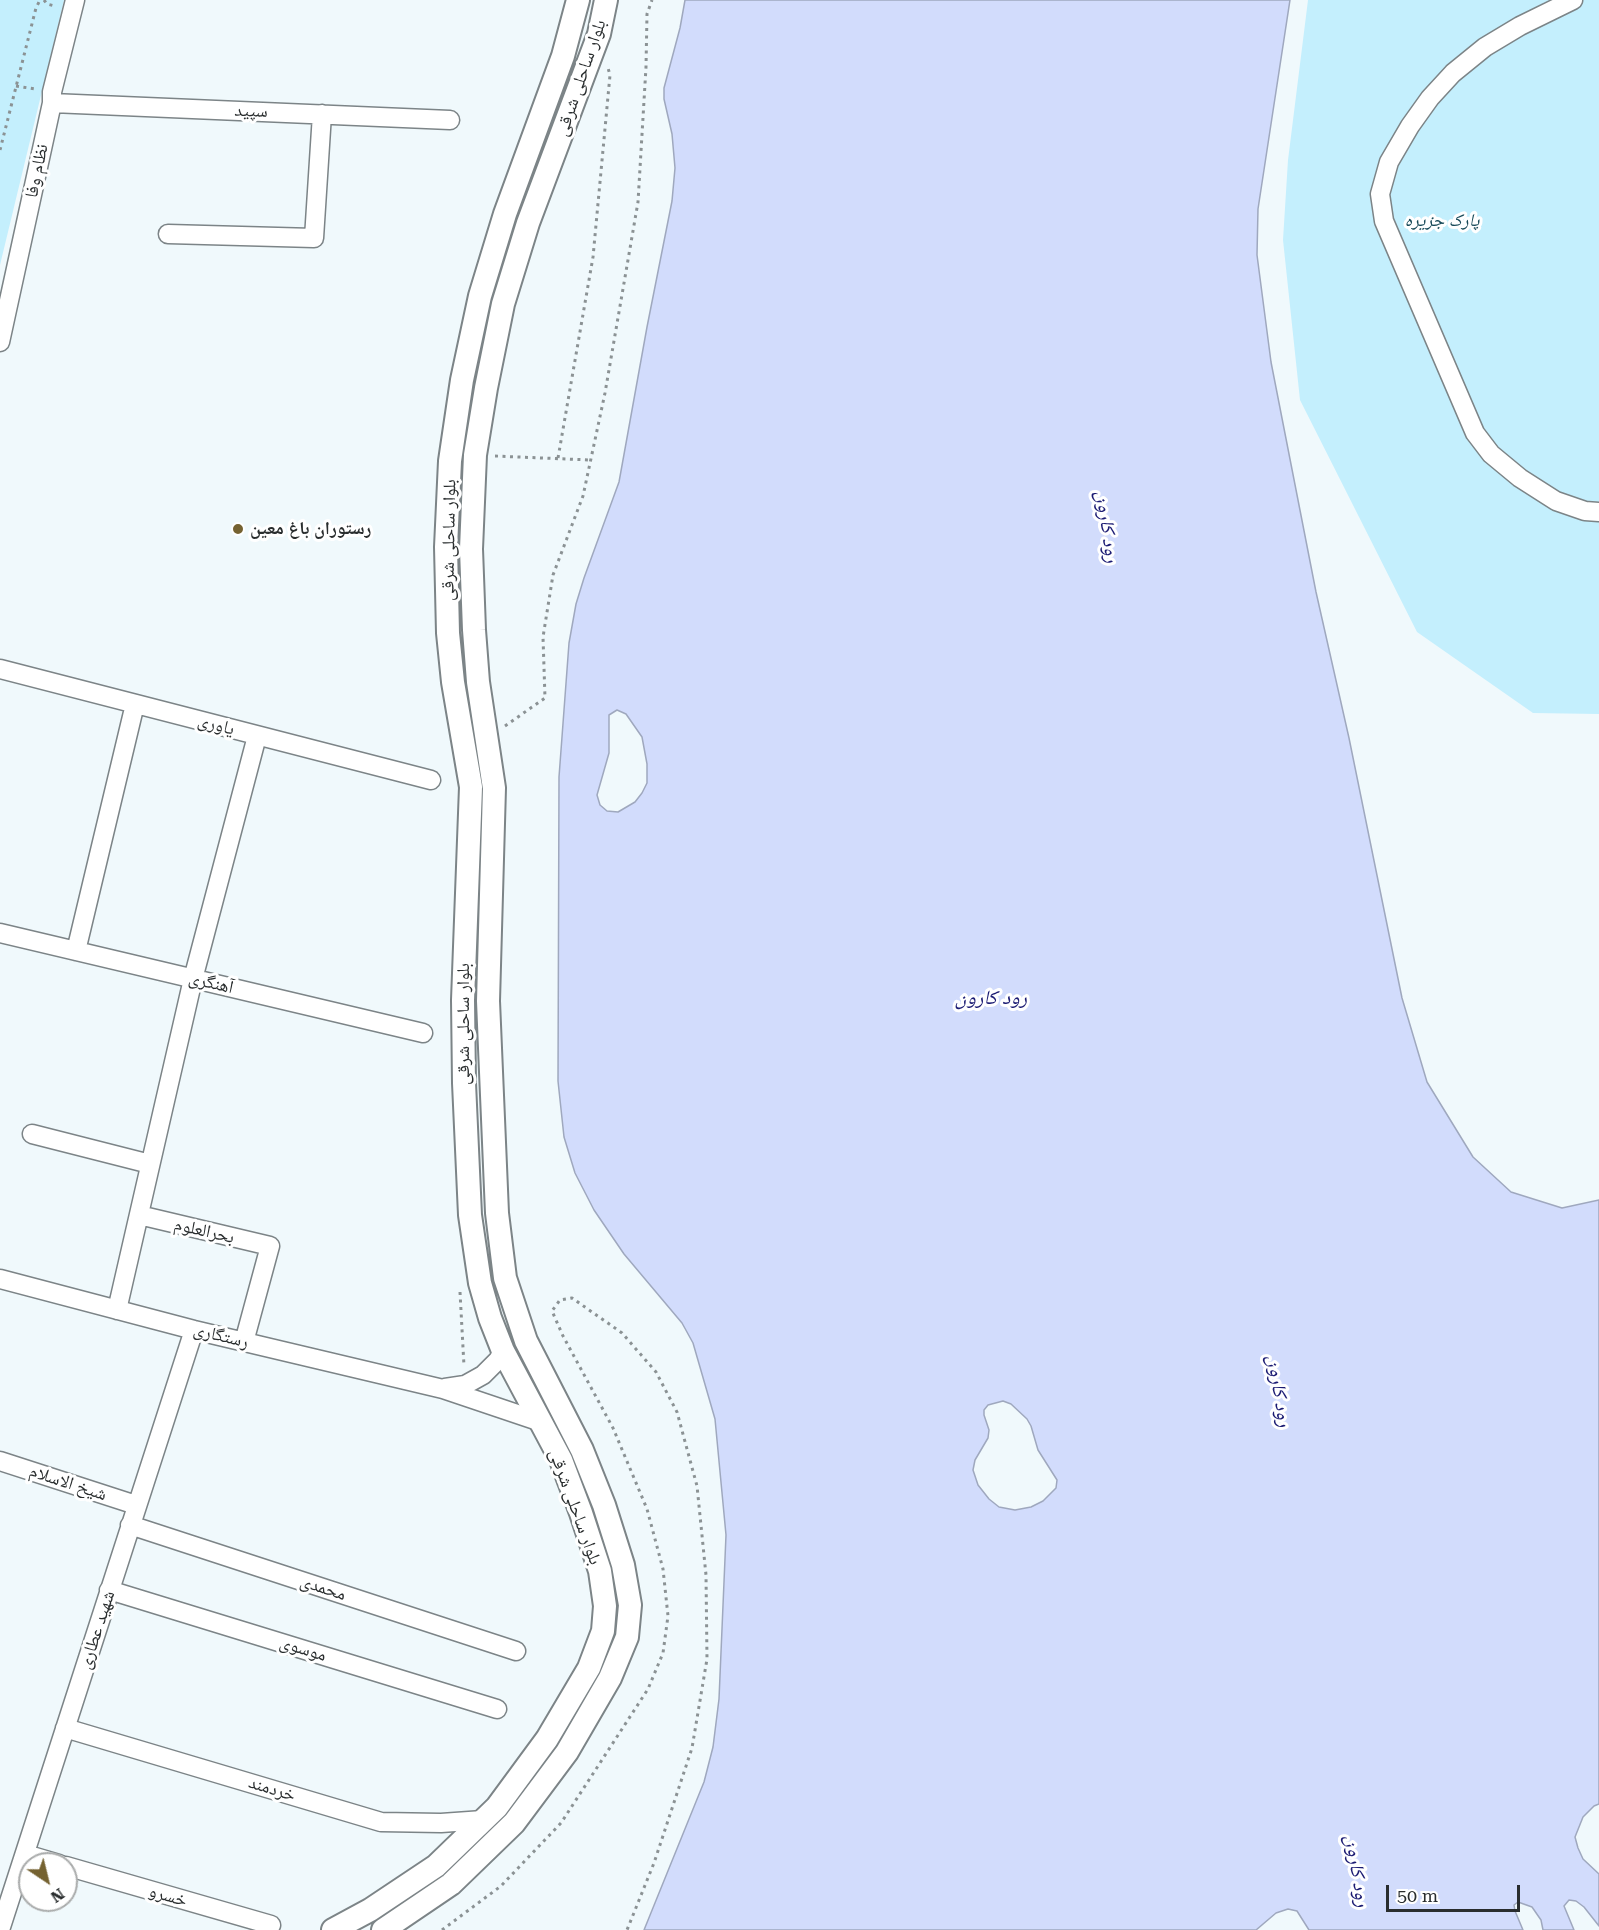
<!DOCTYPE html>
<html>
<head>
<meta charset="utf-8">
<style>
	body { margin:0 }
	#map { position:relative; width:1599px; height:1930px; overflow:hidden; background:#f0f9fc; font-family:"Roboto Serif",serif }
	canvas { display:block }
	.north { position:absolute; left:18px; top:1852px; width:60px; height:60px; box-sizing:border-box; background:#fff; border:2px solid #a9abab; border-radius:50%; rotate:145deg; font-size:16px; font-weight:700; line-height:24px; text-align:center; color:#292d2e }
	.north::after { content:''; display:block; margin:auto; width:21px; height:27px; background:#756231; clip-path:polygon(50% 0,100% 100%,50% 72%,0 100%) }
	.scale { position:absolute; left:1386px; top:1885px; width:134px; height:27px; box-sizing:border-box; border:3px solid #292d2e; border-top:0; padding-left:8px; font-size:18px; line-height:21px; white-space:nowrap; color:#292d2e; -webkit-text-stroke:4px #fff; paint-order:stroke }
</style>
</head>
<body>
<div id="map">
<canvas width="1599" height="1930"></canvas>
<div class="north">N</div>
<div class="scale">50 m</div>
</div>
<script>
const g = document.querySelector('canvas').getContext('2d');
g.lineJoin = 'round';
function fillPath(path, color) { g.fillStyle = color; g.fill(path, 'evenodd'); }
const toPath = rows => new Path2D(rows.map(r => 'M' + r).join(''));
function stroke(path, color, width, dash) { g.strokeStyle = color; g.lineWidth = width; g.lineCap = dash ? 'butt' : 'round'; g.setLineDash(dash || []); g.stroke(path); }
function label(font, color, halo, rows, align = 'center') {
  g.font = font + ' "Roboto Serif","Noto Naskh Arabic",serif'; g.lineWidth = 6; g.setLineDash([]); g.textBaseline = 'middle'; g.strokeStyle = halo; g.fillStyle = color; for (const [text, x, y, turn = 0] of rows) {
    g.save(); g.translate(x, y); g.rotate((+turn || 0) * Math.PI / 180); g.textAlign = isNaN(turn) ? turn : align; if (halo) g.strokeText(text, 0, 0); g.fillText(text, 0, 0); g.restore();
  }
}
fillPath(toPath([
	[0,0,64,0,0,265],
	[1308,0,1599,0,1599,714,1533,713,1417,632,1300,400,1283,240,1288,160]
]), '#c4effd');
const water = toPath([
	[685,0,1290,0,1258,209,1257,255,1271,362,1316,592,1349,738,1402,998,1427,1082,1473,1157,1511,1192,1562,1208,1599,1200,1599,1804,1594,1806,1583,1817,1575,1837,1578,1848,1583,1859,1599,1874,1599,1926,1584,1907,1576,1901,1569,1900,1564,1906,1574,1930,1543,1930,1541,1920,1532,1907,1518,1902,1514,1905,1515,1911,1523,1930,1309,1930,1297,1911,1288,1909,1276,1913,1256,1930,644,1930,704,1782,713,1747,719,1699,726,1535,715,1419,693,1343,682,1323,624,1254,594,1210,575,1173,564,1137,558,1081,559,777,569,643,576,604,584,578,619,482,647,327,672,201,675,168,672,134,664,99,664,88,680,28,685,0],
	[617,710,626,714,642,737,647,764,647,783,642,793,635,802,618,812,607,811,600,805,597,795,609,753,609,715,617,710],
	[1003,1401,1011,1404,1027,1419,1031,1426,1038,1450,1057,1480,1056,1488,1043,1501,1031,1507,1015,1510,999,1507,989,1499,978,1485,973,1470,975,1460,988,1438,989,1430,984,1415,984,1410,988,1405,1003,1401]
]);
fillPath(water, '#d2dcfc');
stroke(water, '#9fa8be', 1.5);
const minor = toPath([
	[1573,0,1520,26,1485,47,1453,73,1430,98,1410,126,1389,162,1380,194,1384,221,1475,433,1491,454,1520,478,1556,501,1585,511,1599,512],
	[52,103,450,120],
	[168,234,314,238,322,114],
	[0,342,52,103,52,92,75,0],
	[0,669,431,780],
	[0,933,423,1033],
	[76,951,135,704],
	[32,1134,150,1164],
	[139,1215,270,1246,244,1342],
	[0,1279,194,1330,443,1389,541,1422],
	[117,1310,193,979,257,736],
	[445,1388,465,1385,483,1375,498,1360,503,1351],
	[0,1461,136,1505],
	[130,1525,516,1651],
	[109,1590,497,1709],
	[65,1728,381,1822,441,1823,483,1820],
	[25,1854,59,1864],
	[66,1866,271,1925],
	[0,1930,194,1330]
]);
const major = toPath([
	[333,1930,370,1910,436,1866,497,1807,547,1739,589,1668,603,1631,605,1606,600,1571,581,1513,561,1460,503,1351,490,1318,480,1283,470,1215,464,1083,463,1000,471,787,453,682,448,633,446,547,450,461,462,380,480,296,505,214,563,56,578,0],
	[383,1930,451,1884,514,1823,567,1752,610,1678,627,1637,630,1605,623,1565,604,1505,582,1450,526,1341,505,1278,497,1213,488,1001,494,788,478,682,474,630,471,549,475,455,486,388,503,304,528,223,599,34,606,0]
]);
stroke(minor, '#7c8487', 21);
stroke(major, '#7c8487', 26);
stroke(toPath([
	[44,0,47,4,55,6],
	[16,86,35,89],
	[0,150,36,8,40,0],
	[495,456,590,460],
	[558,458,593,257,610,75,608,68],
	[505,726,545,698,543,637,553,575,583,496,605,393,638,202,646,67,647,14,652,0],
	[460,1292,464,1366],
	[442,1930,501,1886,561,1823,648,1689,663,1653,668,1616,663,1569,647,1509,613,1428,563,1336,552,1311,560,1300,572,1298,622,1333,656,1372,677,1412,697,1486,706,1575,707,1659,692,1748,654,1863,627,1930]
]), '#8b9294', 3, [3, 4.5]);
stroke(minor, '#fff', 18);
stroke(major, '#fff', 22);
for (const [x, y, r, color] of [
	[238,529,6,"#756231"]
]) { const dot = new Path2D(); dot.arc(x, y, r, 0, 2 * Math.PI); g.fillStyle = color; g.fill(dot); stroke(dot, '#fff', 2); }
label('18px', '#292d2e', '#fff', [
	["بلوار ساحلی شرقی",581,78,-71],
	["سپید",251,111,2],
	["نظام وفا",37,171,-78],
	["بلوار ساحلی شرقی",449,540,-89],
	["یاوری",216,725,15],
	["آهنگری",211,983,13],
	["بلوار ساحلی شرقی",464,1024,-90],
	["بحرالعلوم",204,1231,13],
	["رستگاری",221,1336,14],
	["شیخ الاسلام",68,1483,18],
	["بلوار ساحلی شرقی",575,1507,70],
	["محمدی",323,1588,18],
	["شهید عطاری",97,1630,-72],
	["موسوی",303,1649,17],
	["خردمند",272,1789,17],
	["خسرو",168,1896,16]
]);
label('italic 18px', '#184a59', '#fff', [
	["پارک جزیره",1442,221]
]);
label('bold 18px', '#292d2e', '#fff', [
	["رستوران باغ معین",250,529]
], 'left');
label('italic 20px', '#1b1b73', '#fff', [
	["رود کارون",1107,527,82],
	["رود کارون",991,998],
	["رود کارون",1279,1391,81],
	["رود کارون",1357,1871,81]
]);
</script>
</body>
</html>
